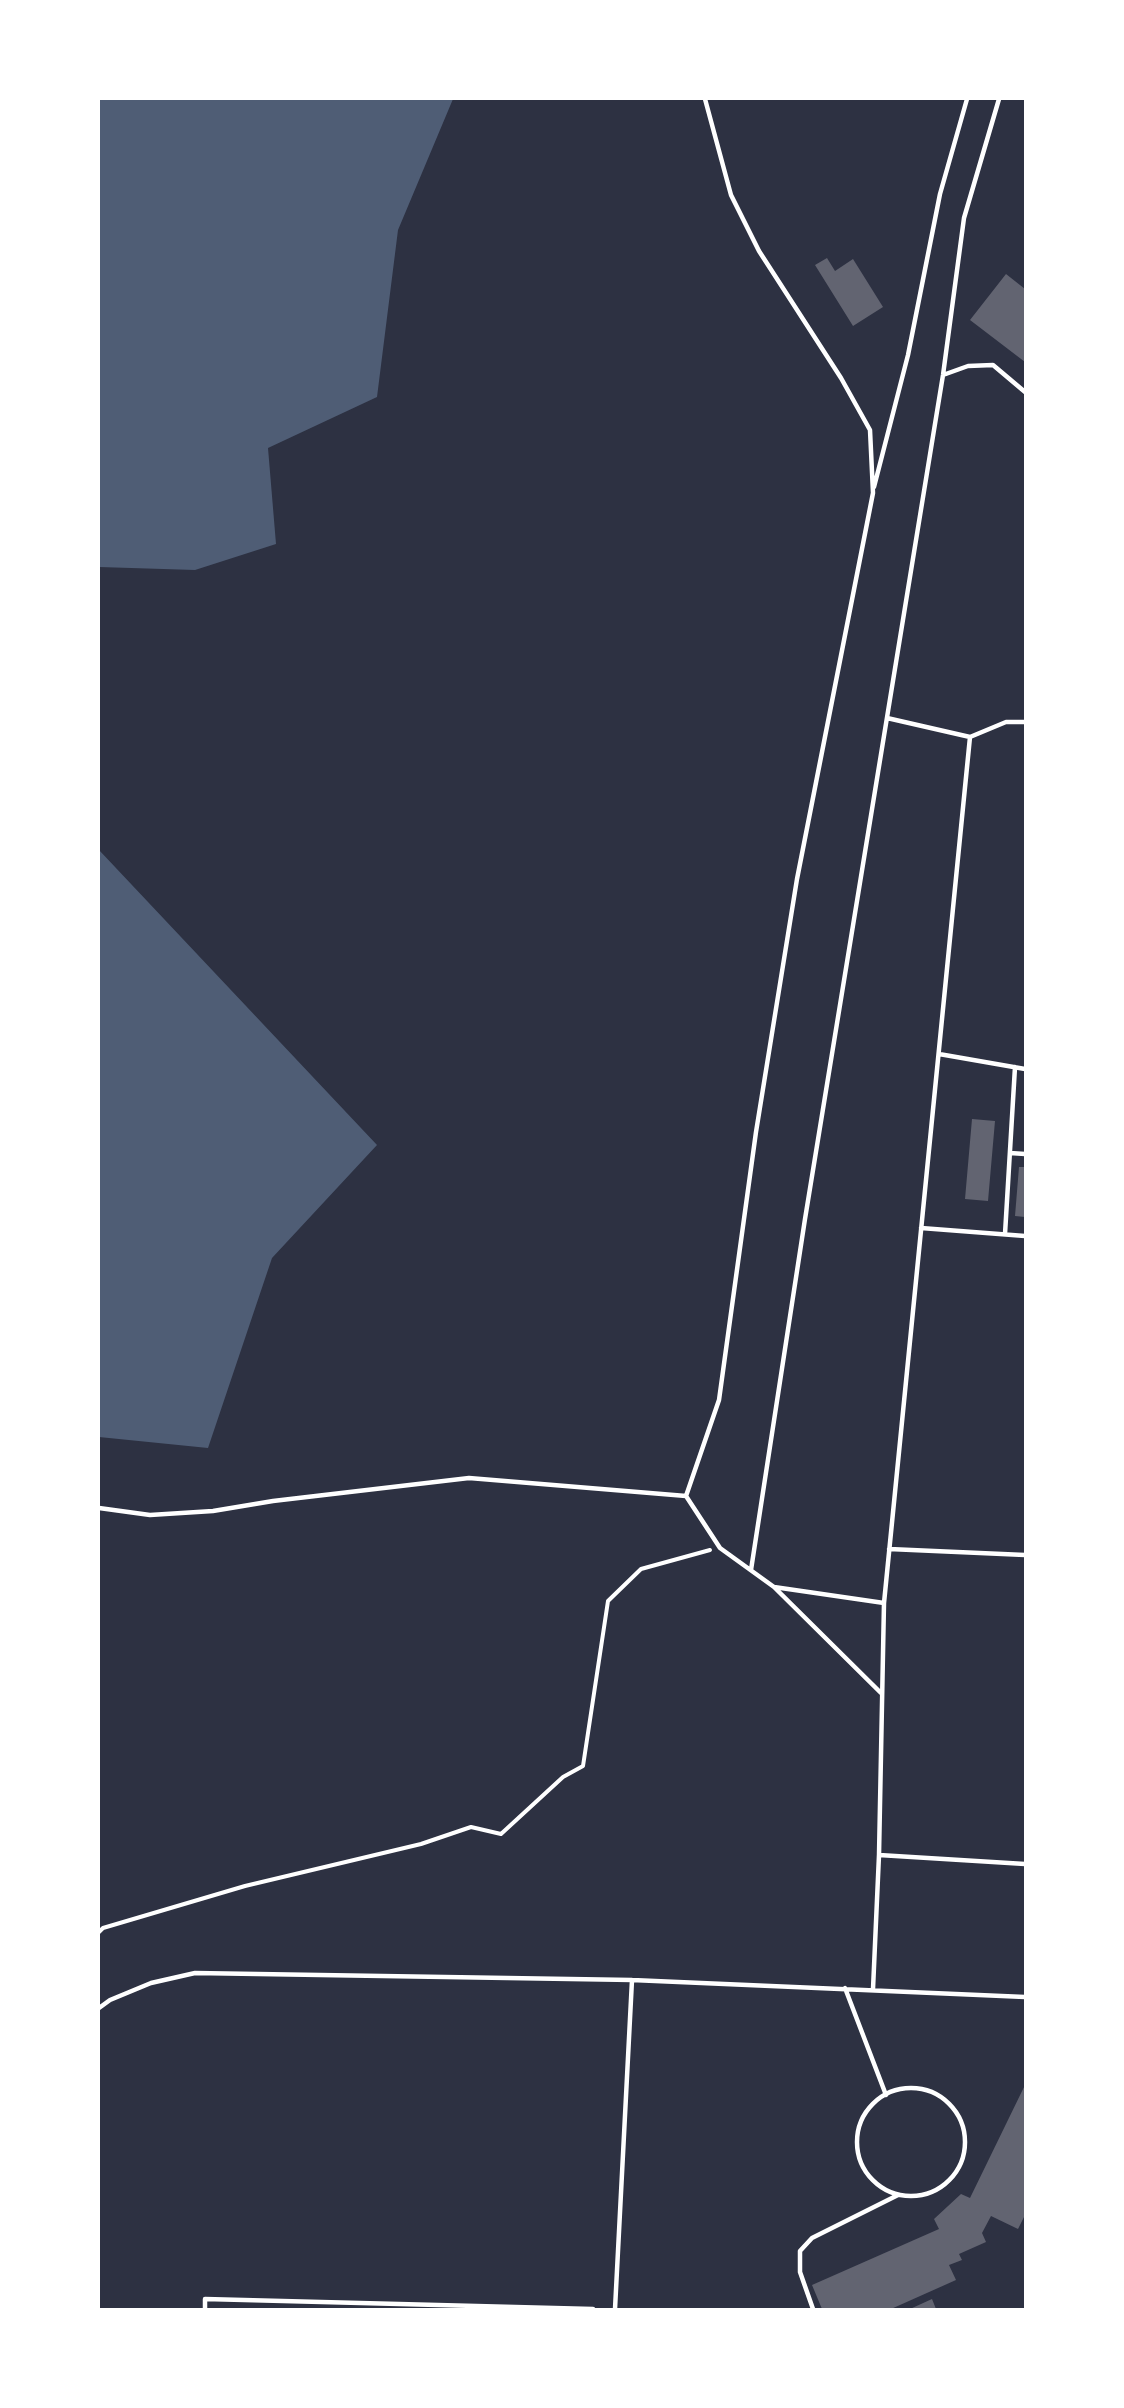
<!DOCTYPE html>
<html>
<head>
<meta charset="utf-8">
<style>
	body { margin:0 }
	#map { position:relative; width:1124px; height:2408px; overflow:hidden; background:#2d3142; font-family:Karla,sans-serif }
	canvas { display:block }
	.frame { position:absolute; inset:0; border:100px solid #fff; pointer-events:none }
</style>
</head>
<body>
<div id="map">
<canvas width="1124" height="2408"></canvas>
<div class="frame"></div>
</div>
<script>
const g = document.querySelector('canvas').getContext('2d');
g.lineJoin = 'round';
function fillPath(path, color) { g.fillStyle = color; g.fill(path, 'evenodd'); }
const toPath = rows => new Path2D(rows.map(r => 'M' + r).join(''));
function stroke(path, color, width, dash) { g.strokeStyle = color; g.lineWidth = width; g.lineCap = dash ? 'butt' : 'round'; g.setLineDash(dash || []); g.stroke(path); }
fillPath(toPath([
	[99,99,453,99,398,230,377,397,268,448,276,544,195,570,99,567],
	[99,850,377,1145,272,1258,208,1448,99,1437]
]), '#4f5d75');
fillPath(toPath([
	[827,258,835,271,853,259,883,307,853,326,815,265],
	[1006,274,1025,289,1025,362,970,320],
	[972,1119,995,1121,988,1201,965,1199],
	[1019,1167,1025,1167,1025,1217,1015,1216],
	[1025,2085,1025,2215,1018,2229,991,2216,982,2233,986,2242,959,2254,962,2260,949,2265,956,2280,891,2309,822,2309,812,2285,939,2229,934,2219,961,2194,970,2198],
	[932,2299,936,2309,910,2309]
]), '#626471');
stroke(toPath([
	[99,1932,103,1928,245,1886,421,1844,471,1827,501,1834,563,1777,583,1766,608,1601,641,1569,710,1550]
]), '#fff', 4);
stroke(toPath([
	[943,375,968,366,993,365,1025,392],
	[874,487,908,355,940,194,967,99],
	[887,718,970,737,1006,722,1025,722],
	[939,1054,1025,1069],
	[1010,1153,1025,1154],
	[921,1228,1025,1236],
	[1005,1234,1015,1067],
	[686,1496,719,1400,756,1132,797,879,873,493,870,430,841,378,759,251,731,195,705,99],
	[99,1508,150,1515,213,1511,273,1501,469,1478,686,1496,720,1548,774,1587,884,1603],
	[889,1549,1025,1555],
	[751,1570,805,1219,943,375,964,218,999,99],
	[774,1587,881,1693],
	[879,1855,1025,1864],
	[845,1988,886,2095],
	[873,1989,879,1855,884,1603,970,737],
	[99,2008,110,2000,151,1983,195,1973,632,1980,1025,1997],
	'857 2142a54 54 0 1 1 108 0a54 54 0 1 1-108 0Z',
	[205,2309,205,2299,593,2309],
	[615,2309,632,1980],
	[813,2309,800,2272,800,2251,812,2238,898,2195]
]), '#fff', 4.5);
</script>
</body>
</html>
